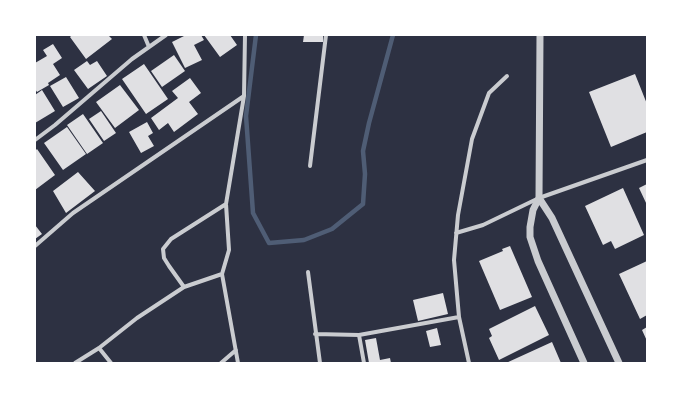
<!DOCTYPE html>
<html>
<head>
<meta charset="utf-8">
<style>
	body { margin:0 }
	#map { position:relative; width:682px; height:398px; overflow:hidden; background:#2d3142; font-family:Commissioner,sans-serif }
	canvas { display:block }
	.frame { position:absolute; inset:0; border:36px solid #fff; pointer-events:none }
</style>
</head>
<body>
<div id="map">
<canvas width="682" height="398"></canvas>
<div class="frame"></div>
</div>
<script>
const g = document.querySelector('canvas').getContext('2d');
g.lineJoin = 'round';
const toPath = rows => new Path2D(rows.map(r => 'M' + r).join(''));
function stroke(path, color, width, dash) { g.strokeStyle = color; g.lineWidth = width; g.lineCap = dash ? 'butt' : 'round'; g.setLineDash(dash || []); g.stroke(path); }
function fillPath(path, color) { g.fillStyle = color; g.fill(path, 'evenodd'); }
stroke(toPath([
	[256,35,246,116,253,213,269,243,304,240,332,229,363,204,365,174,363,151,369,123,393,35]
]), '#4f5d75', 4.5);
fillPath(toPath([
	[72,35,108,35,112,39,86,59,70,37],
	[186,35,201,35,204,40,194,45,202,60,185,68,172,42],
	[204,35,230,35,237,45,220,57],
	[304,35,323,35,323,42,303,42],
	[53,44,62,58,53,64,60,75,48,83,49,85,37,92,35,89,35,63,47,56,43,50],
	[174,55,185,71,162,87,151,71],
	[87,61,90,65,97,61,107,76,88,89,74,70],
	[144,64,168,99,146,114,122,79],
	[635,74,647,104,647,132,611,147,589,92],
	[66,77,79,98,63,107,50,86],
	[190,78,201,93,189,102,198,114,174,132,168,123,159,130,151,118,178,98,172,91],
	[120,85,139,110,115,128,96,102],
	[42,90,55,111,35,123,35,95],
	[101,111,116,133,104,141,89,119],
	[83,114,103,143,87,154,67,125],
	[147,122,153,133,148,136,154,146,141,153,129,132],
	[67,127,86,154,63,170,44,143],
	[37,149,55,175,35,190,35,151],
	[78,172,95,191,66,213,53,191],
	[647,184,647,205,639,188],
	[623,188,644,235,615,249,611,241,603,245,585,206],
	[35,225,42,234,35,239],
	[510,246,532,297,500,310,479,261,503,251,502,249],
	[647,261,647,315,640,319,619,274],
	[443,293,448,314,418,321,413,300],
	[535,306,549,335,499,360,489,338,492,336,489,329],
	[647,327,647,341,642,330],
	[437,328,441,345,430,347,426,331],
	[376,338,380,360,390,358,391,363,369,363,365,340],
	[552,342,561,363,506,363]
]), '#e0e0e3');
stroke(toPath([
	[144,35,149,47],
	[35,140,55,125,132,59,166,35],
	[310,166,326,35],
	[456,233,483,225,539,198,647,160],
	[35,246,73,213,244,96],
	[308,272,320,363],
	[184,287,169,266,164,258,163,249,171,239,226,204],
	[315,334,359,335,459,317],
	[359,335,364,363],
	[99,348,111,363],
	[75,363,99,348,137,318,184,287,222,274],
	[221,363,236,350],
	[238,363,222,274,229,250,226,204,244,96,245,35],
	[469,363,459,317,454,260,458,215,472,139,489,93,507,76]
]), '#caccd0', 4);
stroke(toPath([
	[540,35,539,198,533,210,530,227,530,237,538,261,584,363],
	[539,198,552,218,619,363]
]), '#caccd0', 7);
</script>
</body>
</html>
